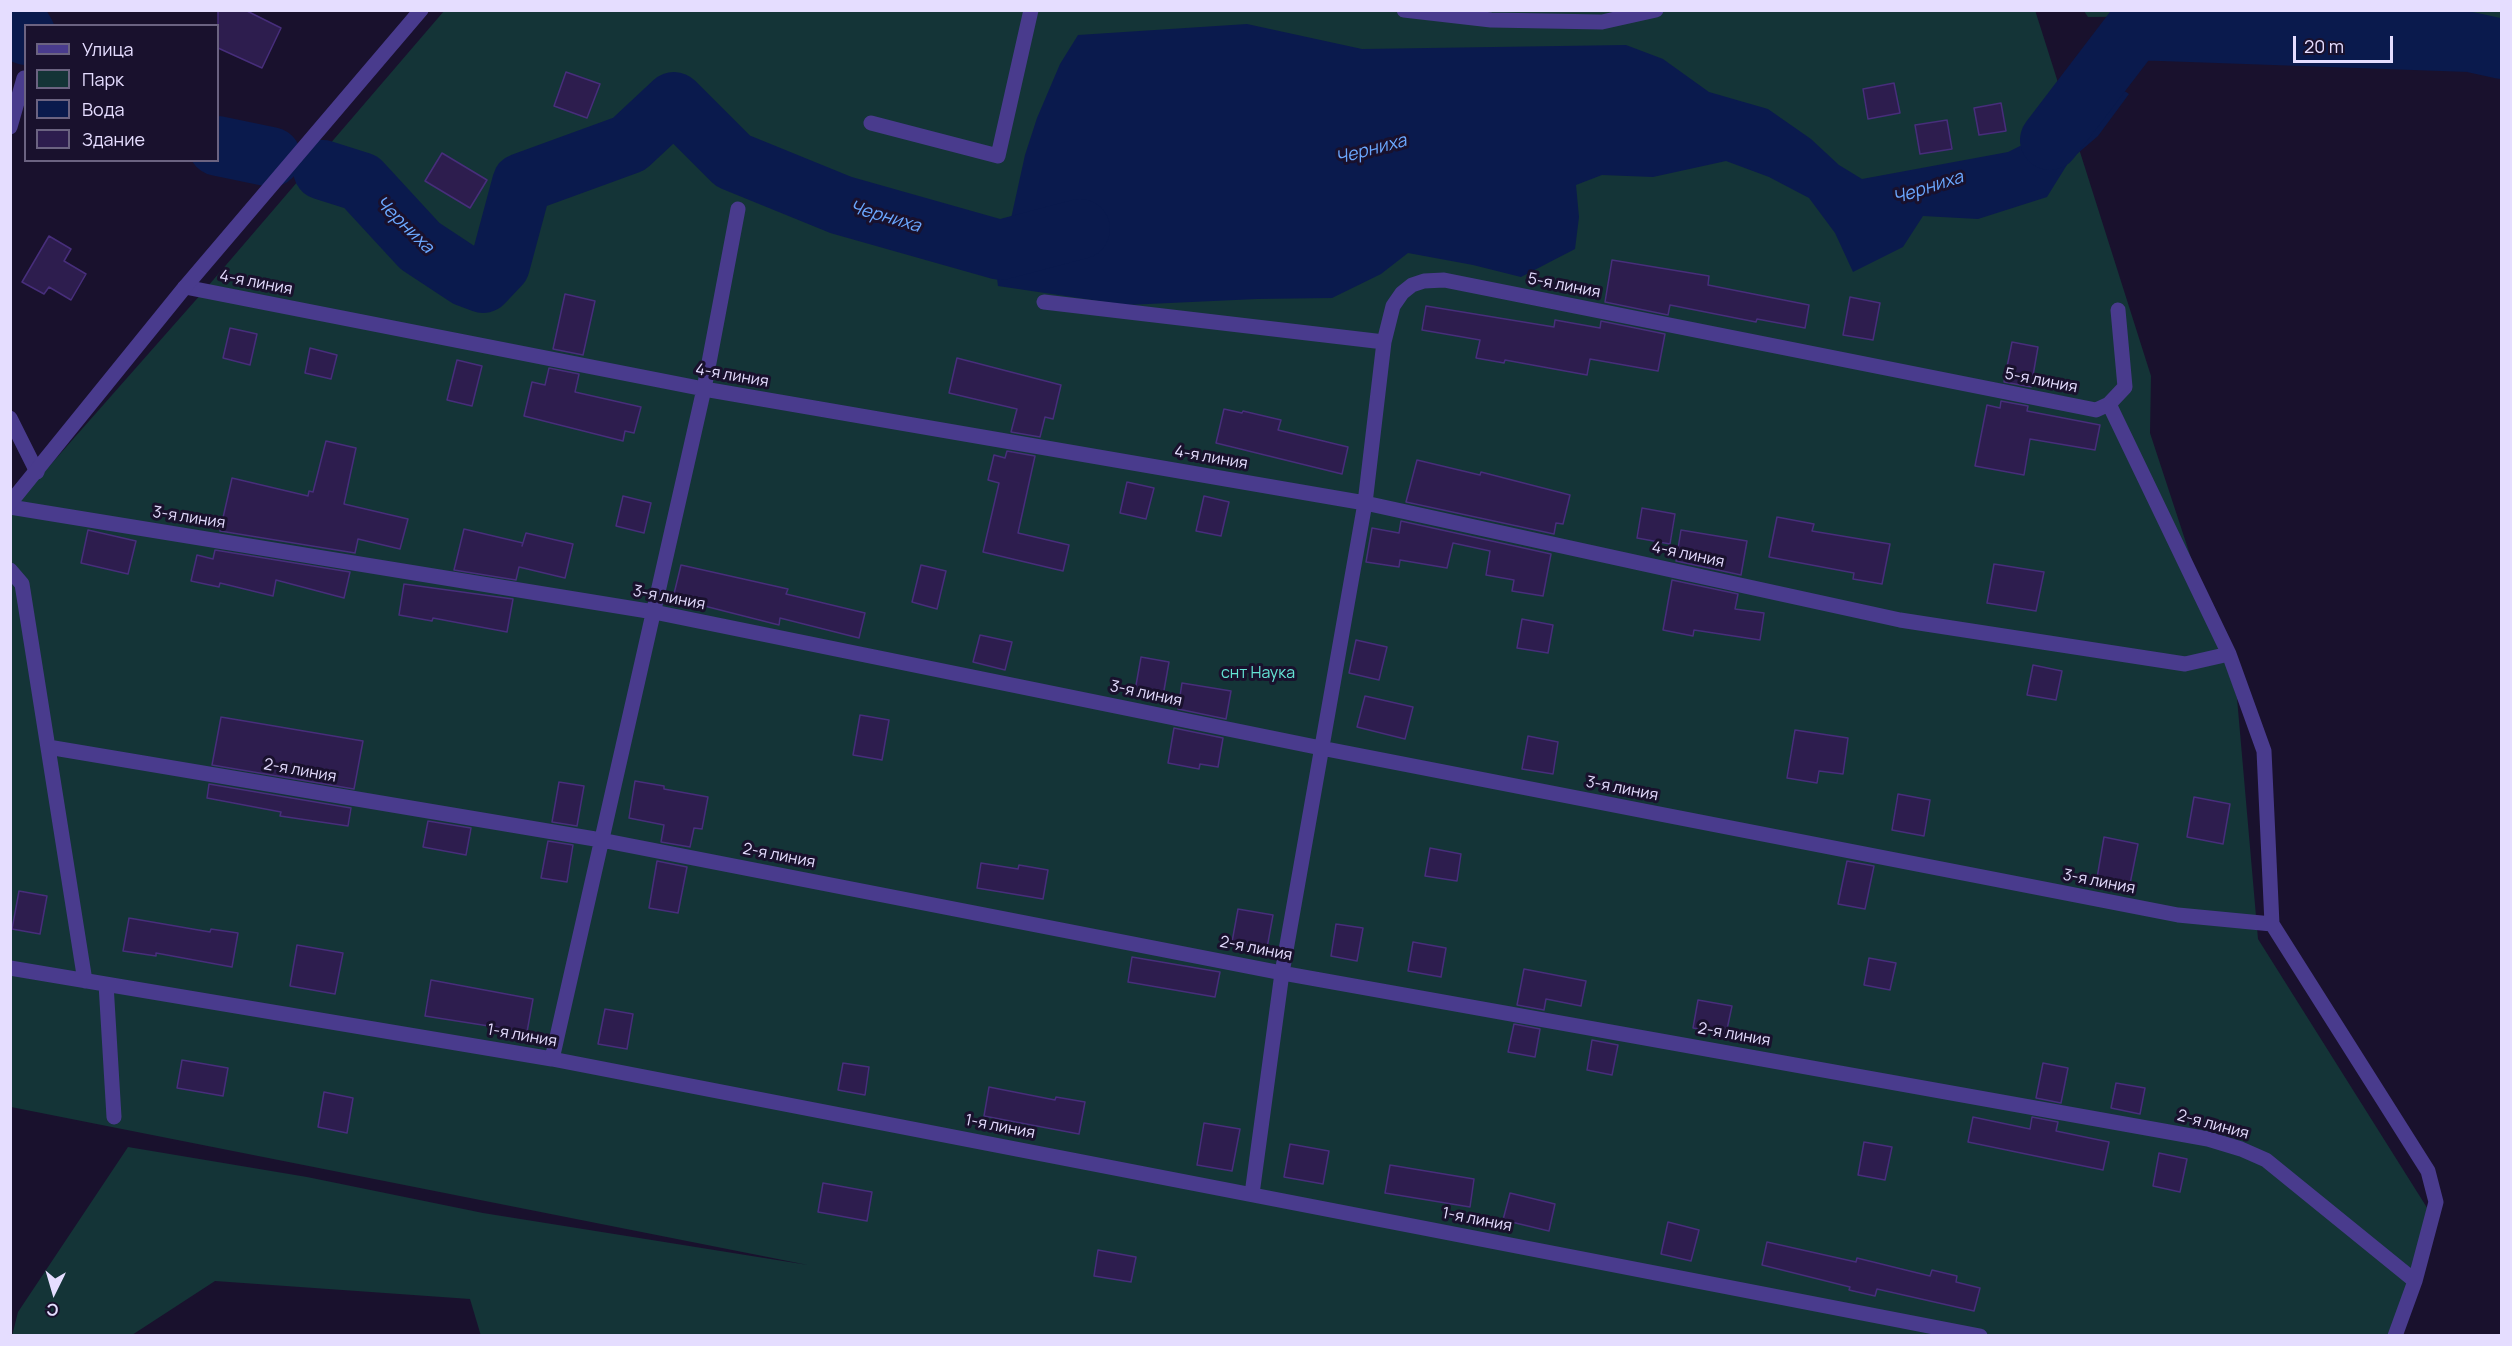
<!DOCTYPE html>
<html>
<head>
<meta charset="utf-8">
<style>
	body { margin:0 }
	#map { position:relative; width:2512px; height:1346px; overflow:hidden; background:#19112d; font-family:Manrope,sans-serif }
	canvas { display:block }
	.frame { position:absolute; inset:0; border:12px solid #e5ddff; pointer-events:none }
	.legend { position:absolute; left:24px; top:24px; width:195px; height:138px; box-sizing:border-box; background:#19112d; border:2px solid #6b6381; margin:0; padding:8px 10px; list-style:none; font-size:18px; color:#e5ddff }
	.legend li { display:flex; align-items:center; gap:12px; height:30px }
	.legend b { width:30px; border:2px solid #6b6381 }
	.north { position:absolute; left:24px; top:1262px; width:60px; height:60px; -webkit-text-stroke:4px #19112d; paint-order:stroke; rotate:185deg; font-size:16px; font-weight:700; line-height:24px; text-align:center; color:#e5ddff }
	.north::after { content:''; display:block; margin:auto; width:21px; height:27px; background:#e5ddff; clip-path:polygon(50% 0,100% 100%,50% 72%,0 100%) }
	.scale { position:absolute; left:2293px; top:36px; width:100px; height:27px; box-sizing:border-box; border:3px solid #e5ddff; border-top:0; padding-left:8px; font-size:18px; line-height:21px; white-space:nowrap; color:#e5ddff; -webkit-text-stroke:4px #19112d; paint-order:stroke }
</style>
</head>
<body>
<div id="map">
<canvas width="2512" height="1346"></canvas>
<div class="frame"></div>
<ul class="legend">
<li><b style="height:8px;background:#493b8d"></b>Улица</li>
<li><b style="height:16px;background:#143437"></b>Парк</li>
<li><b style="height:16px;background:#0a1a4d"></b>Вода</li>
<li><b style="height:16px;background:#2d1d4e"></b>Здание</li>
</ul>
<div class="north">С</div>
<div class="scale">20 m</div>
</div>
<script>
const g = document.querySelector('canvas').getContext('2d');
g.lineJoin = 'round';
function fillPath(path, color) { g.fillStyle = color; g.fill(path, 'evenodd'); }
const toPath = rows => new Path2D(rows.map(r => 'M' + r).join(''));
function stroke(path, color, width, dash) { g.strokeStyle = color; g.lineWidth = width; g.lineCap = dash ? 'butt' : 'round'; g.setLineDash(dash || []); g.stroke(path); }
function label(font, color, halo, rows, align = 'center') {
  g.font = font + ' Manrope,sans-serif'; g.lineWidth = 6; g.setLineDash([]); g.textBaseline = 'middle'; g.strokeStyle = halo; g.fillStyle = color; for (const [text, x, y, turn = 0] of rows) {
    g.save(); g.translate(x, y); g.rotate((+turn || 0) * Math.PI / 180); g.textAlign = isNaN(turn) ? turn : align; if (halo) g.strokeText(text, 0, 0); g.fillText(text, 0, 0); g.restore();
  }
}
fillPath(toPath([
	[2035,10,2151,376,2150,433,2237,698,2258,939,2436,1222,2396,1336,481,1336,470,1299,215,1281,132,1335,12,1336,18,1312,128,1147,307,1177,483,1213,808,1265,11,1107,11,514,22,497,202,293,444,11],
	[2084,11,2501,11,2501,32,2419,14,2088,17]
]), '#143437');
fillPath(toPath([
	[1247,24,1362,49,1626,45,1663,59,1709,92,1768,109,1811,139,1839,165,1862,179,2008,152,2032,140,2101,75,2129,94,2098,136,2070,160,2047,197,1978,219,1923,216,1903,247,1853,272,1835,233,1809,198,1769,177,1726,161,1653,177,1602,175,1576,185,1579,217,1575,249,1521,277,1473,265,1408,253,1381,274,1332,298,1257,299,1126,305,998,286,995,262,1008,232,1025,155,1037,118,1060,64,1078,35]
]), '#0a1a4d');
stroke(toPath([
	[16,10,16,18,26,35],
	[2050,140,2134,30,2470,42,2502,49],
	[218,146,271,157],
	[323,170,361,182,420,246,467,277,483,283,500,265,522,183,629,144,674,102,733,161,841,205,1000,250,1080,229]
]), '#0a1a4d', 60);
const building = toPath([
	[218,10,245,10,281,28,262,68,218,48,218,10],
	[566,72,600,84,587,118,554,106,566,72],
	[1894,83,1900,113,1868,119,1863,89,1894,83],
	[2001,103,2006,131,1979,135,1974,108,2001,103],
	[1947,120,1952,149,1920,154,1915,125,1947,120],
	[442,153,487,180,470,208,425,181,442,153],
	[49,236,71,249,64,261,86,274,71,300,49,287,44,294,22,282,49,236],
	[1612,260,1709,276,1708,285,1809,305,1805,328,1757,319,1756,322,1670,305,1668,315,1605,302,1612,260],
	[565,294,595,301,583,355,553,349,565,294],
	[1850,297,1880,303,1873,340,1843,335,1850,297],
	[1426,306,1554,327,1555,320,1600,328,1601,321,1665,334,1658,371,1590,359,1587,375,1505,360,1504,363,1476,358,1480,340,1422,330,1426,306],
	[230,328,257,334,250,365,223,358,230,328],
	[2012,342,2038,347,2031,387,2004,382,2012,342],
	[310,348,337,355,331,379,305,373,310,348],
	[957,358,1061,385,1053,419,1045,417,1040,437,1011,432,1017,409,949,393,957,358],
	[457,360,482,366,472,406,447,400,457,360],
	[549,368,579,374,575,392,641,407,634,433,625,431,623,441,524,416,532,382,545,385,549,368],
	[2001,401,2028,406,2027,411,2100,425,2095,450,2030,439,2024,475,1975,466,1987,405,2000,408,2001,401],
	[1224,409,1242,413,1243,411,1281,420,1278,430,1348,447,1342,474,1216,443,1224,409],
	[326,441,356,448,344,504,408,519,400,549,358,539,355,553,220,531,232,478,308,496,309,491,313,492,326,441],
	[1007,451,1035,456,1018,533,1069,545,1063,571,983,552,999,483,988,480,994,455,1005,458,1007,451],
	[1417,460,1480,475,1481,472,1570,495,1563,524,1556,523,1554,534,1406,502,1417,460],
	[1127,482,1154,488,1146,519,1120,513,1127,482],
	[623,496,651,503,644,533,616,526,623,496],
	[1204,496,1229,502,1221,536,1196,531,1204,496],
	[1642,508,1675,514,1670,544,1637,538,1642,508],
	[1777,517,1814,524,1812,531,1890,544,1882,584,1853,579,1854,573,1769,557,1777,517],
	[1401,521,1551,554,1543,596,1512,591,1514,580,1486,575,1490,551,1453,543,1447,568,1400,560,1399,567,1366,562,1372,528,1399,533,1401,521],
	[464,529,523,543,522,546,526,533,573,544,565,578,519,567,516,580,454,570,464,529],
	[88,530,136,541,128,574,81,563,88,530],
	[1681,530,1747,541,1741,575,1676,561,1681,530],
	[215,550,350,572,344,598,276,580,273,596,220,583,219,587,191,581,197,555,213,559,215,550],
	[1994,564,2044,572,2036,611,1987,603,1994,564],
	[681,565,788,589,786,594,865,613,859,638,780,618,779,625,673,598,681,565],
	[921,565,946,571,937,609,912,602,921,565],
	[1672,580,1738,594,1735,609,1764,613,1760,640,1694,630,1693,636,1663,630,1672,580],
	[404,584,513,599,507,632,433,618,432,621,399,615,404,584],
	[1522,619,1553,625,1548,653,1517,648,1522,619],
	[980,635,1012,642,1005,670,973,662,980,635],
	[1356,640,1387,647,1379,680,1349,673,1356,640],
	[1141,657,1169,662,1163,696,1135,691,1141,657],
	[2033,665,2062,671,2056,700,2027,695,2033,665],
	[1182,683,1231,691,1226,719,1178,709,1182,683],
	[1365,696,1413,707,1405,739,1357,727,1365,696],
	[860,715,889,720,882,760,853,755,860,715],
	[221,717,363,741,354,789,212,765,221,717],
	[1174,728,1223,738,1218,767,1200,764,1199,769,1168,763,1174,728],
	[1795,730,1848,738,1843,774,1819,771,1817,783,1787,778,1795,730],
	[1528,736,1558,742,1553,774,1522,769,1528,736],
	[635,781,664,786,664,789,708,797,702,829,694,828,690,847,661,842,664,825,629,818,635,781],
	[559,782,584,786,577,826,552,822,559,782],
	[209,784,351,808,348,826,280,816,281,812,207,798,209,784],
	[1898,794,1930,800,1924,836,1892,830,1898,794],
	[2194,797,2230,804,2223,844,2187,837,2194,797],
	[428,821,471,828,466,855,423,847,428,821],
	[2104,837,2138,844,2130,884,2097,878,2104,837],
	[548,841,573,845,567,882,541,878,548,841],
	[1430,848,1461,854,1457,881,1425,876,1430,848],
	[657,861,687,867,678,913,649,908,657,861],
	[1847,861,1874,866,1865,909,1838,904,1847,861],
	[981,863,1018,869,1019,865,1048,870,1043,899,977,888,981,863],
	[19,891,47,896,40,934,12,929,19,891],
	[1238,909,1273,915,1267,948,1232,942,1238,909],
	[129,918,210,932,211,929,238,933,232,967,156,953,156,956,123,951,129,918],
	[1336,924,1363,928,1357,961,1331,956,1336,924],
	[1413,942,1446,948,1441,977,1408,971,1413,942],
	[297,945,343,953,335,994,290,986,297,945],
	[1132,957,1220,972,1215,997,1128,982,1132,957],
	[1869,958,1896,963,1890,990,1864,985,1869,958],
	[1524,969,1586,981,1581,1006,1546,999,1544,1010,1517,1005,1524,969],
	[431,980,533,999,527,1032,425,1016,431,980],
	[1698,1000,1732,1006,1726,1034,1693,1028,1698,1000],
	[605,1009,633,1014,627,1049,598,1044,605,1009],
	[1514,1024,1540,1029,1535,1057,1508,1052,1514,1024],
	[1592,1040,1618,1045,1612,1075,1587,1070,1592,1040],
	[182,1060,228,1068,223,1096,177,1088,182,1060],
	[843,1063,869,1067,865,1095,838,1090,843,1063],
	[2043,1063,2068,1068,2061,1103,2036,1098,2043,1063],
	[2116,1083,2145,1088,2140,1114,2111,1108,2116,1083],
	[989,1087,1055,1100,1056,1097,1085,1102,1079,1134,984,1116,989,1087],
	[324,1092,353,1098,347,1133,318,1127,324,1092],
	[1973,1117,2030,1129,2032,1117,2058,1122,2056,1131,2109,1142,2103,1170,1968,1142,1973,1117],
	[1204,1123,1240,1129,1232,1171,1197,1165,1204,1123],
	[1864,1142,1892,1147,1885,1180,1858,1175,1864,1142],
	[1290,1144,1329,1151,1323,1184,1284,1177,1290,1144],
	[2159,1153,2187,1159,2180,1192,2153,1186,2159,1153],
	[1390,1165,1474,1179,1470,1207,1385,1193,1390,1165],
	[823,1183,872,1192,867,1221,818,1212,823,1183],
	[1510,1193,1555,1204,1549,1231,1503,1220,1510,1193],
	[1668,1222,1699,1230,1691,1261,1661,1254,1668,1222],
	[1767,1242,1856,1262,1857,1258,1930,1276,1932,1270,1957,1276,1956,1282,1980,1288,1974,1311,1877,1289,1875,1296,1849,1290,1850,1287,1762,1265,1767,1242],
	[1098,1250,1136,1257,1131,1282,1094,1276,1098,1250]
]);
fillPath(building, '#2d1d4e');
stroke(building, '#472e7b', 1.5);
stroke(toPath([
	[1404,10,1491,20,1602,22,1656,10],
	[871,123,998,156,1031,10],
	[10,127,24,78],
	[185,287,704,389,1365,503,1900,620,2185,664,2229,654],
	[1044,302,1384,342,1393,306,1402,293,1412,285,1424,281,1444,280,2096,410,2109,404],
	[2118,310,2125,387,2109,404,2229,654,2264,751,2272,924,2428,1171,2436,1202,2415,1281,2395,1336],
	[10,418,37,472],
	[10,507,654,612,1321,748,2178,915,2272,924],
	[10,570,22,584,85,981],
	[48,747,601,840,1282,973,2208,1139,2241,1149,2266,1160,2415,1281],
	[10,968,552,1059,1980,1336],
	[106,984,114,1117],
	[552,1059,704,389,738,209],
	[1252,1194,1282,973,1365,503,1384,342]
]), '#493b8d', 15);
stroke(toPath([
	[10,503,185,287,421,10]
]), '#493b8d', 15);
label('16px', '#e5ddff', '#19112d', [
	["4-я линия",256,283,11],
	["5-я линия",1564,286,11],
	["4-я линия",732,376,10],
	["5-я линия",2041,381,11],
	["4-я линия",1211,458,10],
	["3-я линия",189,518,9],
	["4-я линия",1688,555,12],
	["3-я линия",669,598,11],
	["3-я линия",1146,694,12],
	["2-я линия",300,771,10],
	["3-я линия",1622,789,11],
	["2-я линия",779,856,11],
	["3-я линия",2099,882,11],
	["2-я линия",1256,949,11],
	["2-я линия",1734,1035,10],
	["1-я линия",522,1036,10],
	["2-я линия",2213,1125,15],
	["1-я линия",1000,1127,11],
	["1-я линия",1477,1220,11]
]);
label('16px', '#64e4d4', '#19112d', [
	["снт Наука",1258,674]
]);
label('italic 18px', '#6ba8ff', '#19112d', [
	["Черниха",1371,150,-15],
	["Черниха",1928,188,-18],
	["Черниха",885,217,16],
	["Черниха",404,225,44]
]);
</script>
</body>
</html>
